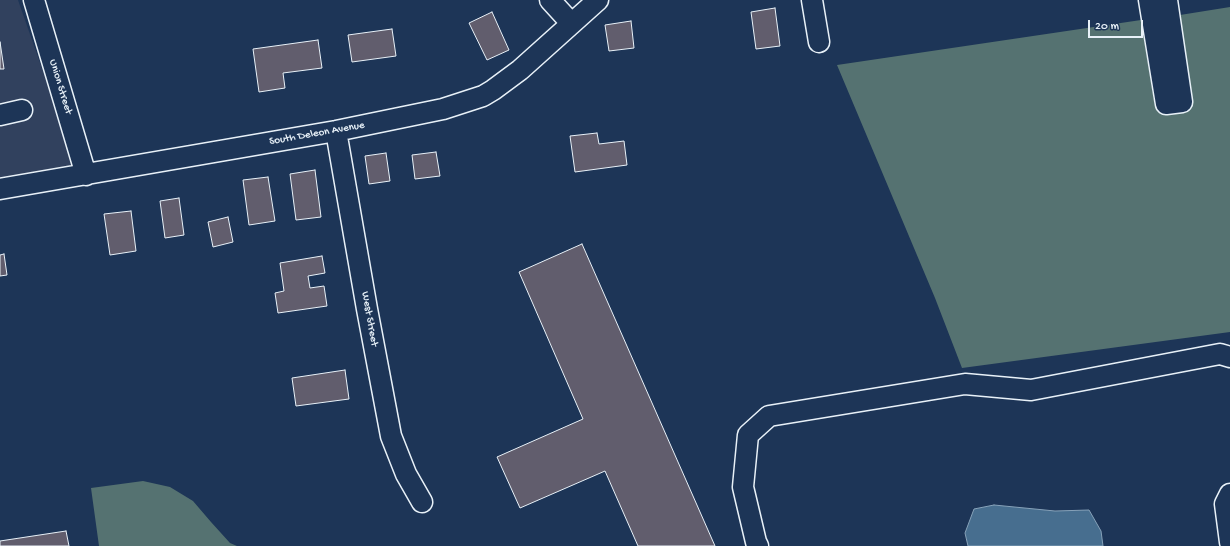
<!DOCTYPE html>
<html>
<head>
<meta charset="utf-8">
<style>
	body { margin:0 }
	#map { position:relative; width:1230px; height:546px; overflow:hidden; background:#1d3557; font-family:"Gochi Hand",sans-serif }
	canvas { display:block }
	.scale { position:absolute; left:1088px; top:20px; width:55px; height:18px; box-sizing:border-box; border:2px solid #e8f1f8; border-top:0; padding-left:5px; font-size:12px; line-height:14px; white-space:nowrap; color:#e8f1f8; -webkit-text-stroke:3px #1d3557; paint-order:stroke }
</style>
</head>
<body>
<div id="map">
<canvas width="1230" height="546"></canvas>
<div class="scale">20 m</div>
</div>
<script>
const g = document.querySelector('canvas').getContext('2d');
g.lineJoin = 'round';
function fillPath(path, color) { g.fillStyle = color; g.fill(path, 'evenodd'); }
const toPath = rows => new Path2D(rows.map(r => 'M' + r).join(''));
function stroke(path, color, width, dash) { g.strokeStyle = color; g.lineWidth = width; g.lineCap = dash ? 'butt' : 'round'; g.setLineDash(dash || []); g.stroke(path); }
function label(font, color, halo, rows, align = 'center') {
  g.font = font + ' "Gochi Hand",sans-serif'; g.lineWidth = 3.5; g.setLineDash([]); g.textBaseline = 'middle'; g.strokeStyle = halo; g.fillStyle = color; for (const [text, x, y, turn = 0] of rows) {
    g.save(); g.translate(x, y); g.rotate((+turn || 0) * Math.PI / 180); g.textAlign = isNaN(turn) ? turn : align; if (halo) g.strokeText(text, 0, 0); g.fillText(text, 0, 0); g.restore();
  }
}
fillPath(toPath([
	[0,0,18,0,45,77,72,168,0,180]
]), '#31415e');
fillPath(toPath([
	[1230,7,1230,332,962,368,935,298,837,65,1141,20,1155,106,1167,114,1183,112,1192,101,1180,15],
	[143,481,170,487,193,501,211,522,230,543,237,546,99,546,91,488]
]), '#557271');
const water = toPath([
	[994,505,1055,511,1089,510,1101,531,1103,546,968,546,965,533,974,509,994,505]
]);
fillPath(water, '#476e8f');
stroke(water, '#87a2b9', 1);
const building = toPath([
	[775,8,780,46,756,49,751,12,775,8],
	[492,12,509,50,487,60,469,23,492,12],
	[631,21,634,48,609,51,605,25,631,21],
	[392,29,396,56,352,62,348,35,392,29],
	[318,40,322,68,283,73,285,88,259,92,253,49,318,40],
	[0,42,4,69,0,69,0,42],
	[597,133,599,144,624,141,627,165,575,172,570,136,597,133],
	[436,152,440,176,415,179,412,155,436,152],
	[386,153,390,181,369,184,365,156,386,153],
	[315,170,321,217,296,220,290,174,315,170],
	[268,177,275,221,249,225,243,180,268,177],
	[179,198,184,235,165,238,160,201,179,198],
	[131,211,136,251,110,255,104,214,131,211],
	[228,217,233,242,213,247,208,222,228,217],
	[582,244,715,546,638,546,605,471,520,508,497,457,583,419,519,272,582,244],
	[4,254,7,275,0,276,0,255,4,254],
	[322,256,325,273,308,276,310,288,324,286,327,306,278,313,275,293,284,291,280,263,322,256],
	[345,370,349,399,296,406,292,378,345,370],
	[66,531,69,546,0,546,0,541,66,531]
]);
fillPath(building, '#615d6d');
stroke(building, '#e8f1f8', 1);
const minor = toPath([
	[34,0,86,175],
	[550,0,571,23],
	[812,0,819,42],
	[1149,0,1166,104,1182,102,1167,0],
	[0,115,22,110],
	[336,131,367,309,391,436,406,474,422,502],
	[0,189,336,131,443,109,483,96,493,90,520,70,598,0],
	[1230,494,1225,504,1230,542],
	[758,546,756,542,743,487,748,435,769,416,965,384,1031,390,1220,354,1230,357]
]);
stroke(minor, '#e8f1f8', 23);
stroke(minor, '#1d3557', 20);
label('11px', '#e8f1f8', '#1d3557', [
	["Union Street",60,87,73],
	["South Deleon Avenue",317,134,-10],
	["West Street",369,319,80]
]);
</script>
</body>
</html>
